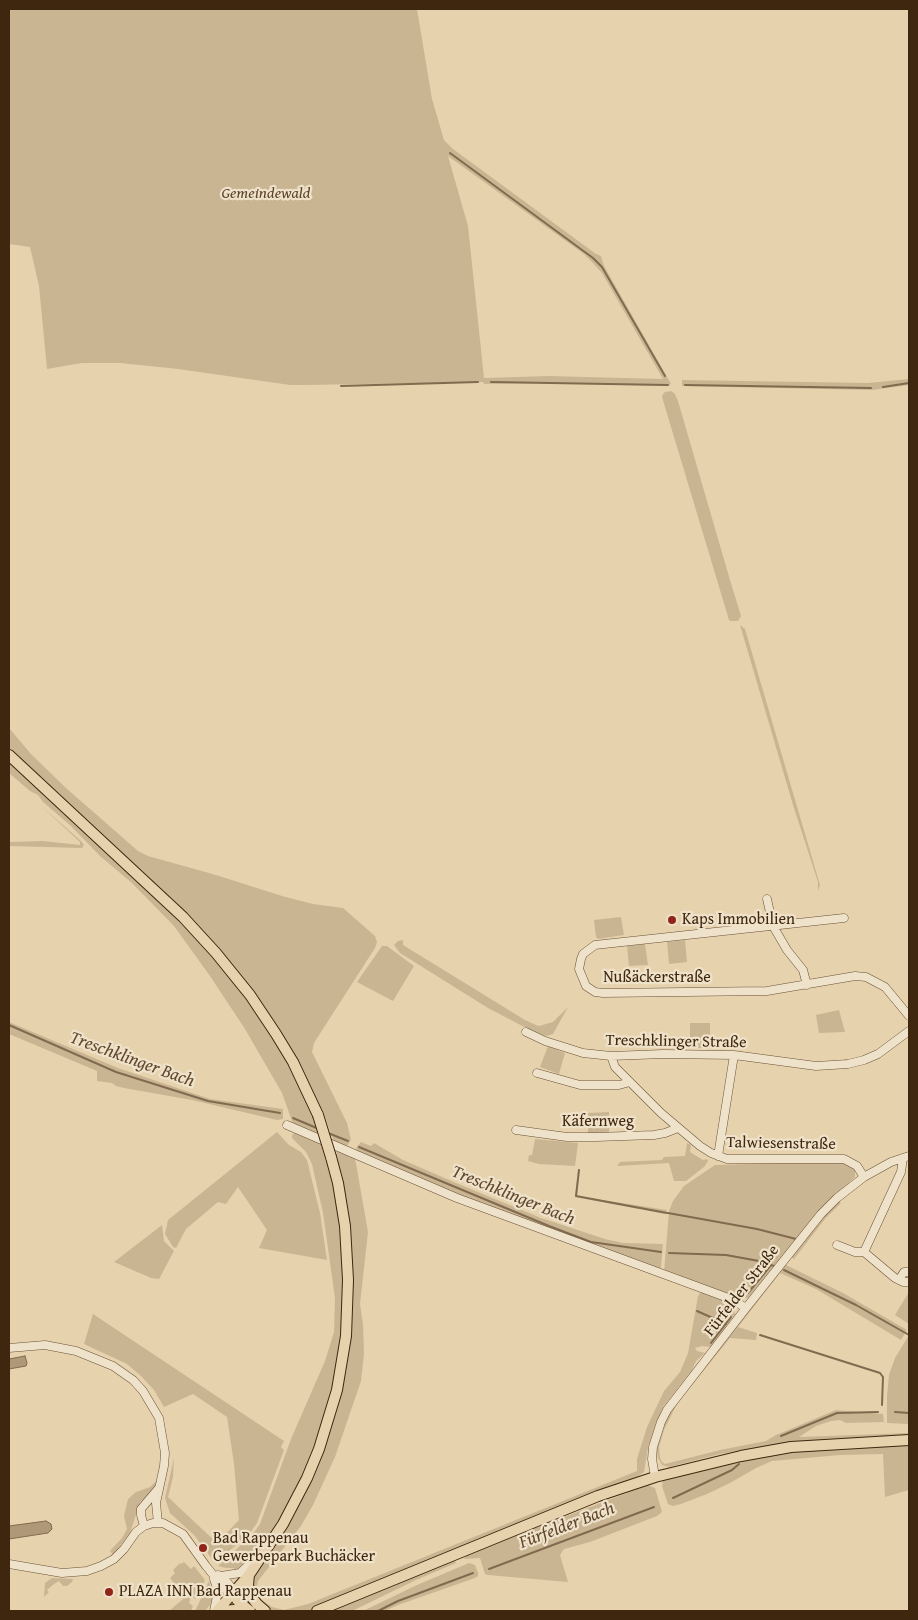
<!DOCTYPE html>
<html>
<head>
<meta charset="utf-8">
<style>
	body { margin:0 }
	#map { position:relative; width:918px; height:1620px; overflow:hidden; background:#e7d2ae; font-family:"Gentium Book Plus",serif }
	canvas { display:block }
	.frame { position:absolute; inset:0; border:10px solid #3f260e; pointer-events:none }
</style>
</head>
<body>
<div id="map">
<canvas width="918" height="1620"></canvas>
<div class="frame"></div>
</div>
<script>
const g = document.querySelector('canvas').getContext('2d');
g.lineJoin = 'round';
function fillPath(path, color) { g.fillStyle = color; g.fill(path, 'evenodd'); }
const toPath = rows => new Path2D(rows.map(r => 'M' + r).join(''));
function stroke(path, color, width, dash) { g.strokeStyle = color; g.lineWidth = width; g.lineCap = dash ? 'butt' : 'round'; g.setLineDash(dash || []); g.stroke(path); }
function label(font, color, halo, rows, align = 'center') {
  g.font = font + ' "Gentium Book Plus",serif'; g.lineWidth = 4.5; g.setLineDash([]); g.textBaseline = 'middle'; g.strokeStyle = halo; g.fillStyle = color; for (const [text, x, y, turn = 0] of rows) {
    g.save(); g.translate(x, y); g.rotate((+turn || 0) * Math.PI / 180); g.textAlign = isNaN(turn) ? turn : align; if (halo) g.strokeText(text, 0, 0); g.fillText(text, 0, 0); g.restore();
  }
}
fillPath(toPath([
	[9,9,417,9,432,99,444,140,453,149,596,254,601,256,604,266,671,384,667,386,544,383,484,384,483,382,306,385,290,385,178,369,120,363,82,363,47,369,39,286,30,247,9,244],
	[448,156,584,254,593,263,602,273,663,379,548,376,484,378,468,226],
	[909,379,909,385,872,390,682,386,682,380,868,383],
	[671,391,675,394,678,401,730,580,741,616,738,621,731,621,729,620,662,397,663,394,665,392],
	[740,625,745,629,820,885,818,891,818,882,793,805],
	[9,728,31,754,66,788,138,851,148,856,216,875,282,896,313,904,343,908,375,936,377,942,375,948,321,1032,314,1043,312,1052,347,1123,351,1140,347,1146,344,1147,334,1142,324,1114,322,1114,312,1090,293,1052,254,993,178,906,9,750],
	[9,761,180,919,247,997,290,1064,310,1110,319,1136,293,1124,282,1093,245,1029,210,976,174,926,132,883,100,856,71,826,43,802,38,795,30,791,9,773],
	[40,805,81,841,84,845,82,848,9,846,9,842,43,841,80,845,80,842],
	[621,917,624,935,598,939,596,937,594,920],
	[403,940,403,945,525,1020,536,1025,539,1026,553,1022,568,1007,553,1034,546,1036,530,1030,488,1008,400,953,394,945,398,941],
	[685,940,687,962,669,964,667,942],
	[645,944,648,965,629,966,627,946],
	[382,946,387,946,414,966,393,1001,357,982],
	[839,1010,845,1032,819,1033,816,1015],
	[9,1022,118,1068,210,1099,283,1109,283,1119,277,1120,192,1100,124,1088,116,1086,112,1083,97,1081,97,1071,9,1034],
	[690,1023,710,1023,710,1048,690,1048],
	[548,1046,565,1053,559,1074,540,1067],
	[609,1112,609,1133,588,1133,588,1113],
	[277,1132,289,1145,301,1152,307,1160,320,1213,327,1260,259,1248,267,1230,238,1187,226,1204,218,1202,186,1229,176,1248,173,1247,165,1234,168,1220],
	[296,1132,322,1143,334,1184,340,1220,344,1281,341,1335,338,1359,330,1401,314,1449,289,1503,262,1547,244,1565,235,1572,234,1568,226,1568,218,1566,252,1535,260,1524,291,1439,325,1361,334,1332,335,1298,323,1213,312,1164,306,1152,292,1138,292,1135],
	[535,1139,578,1143,575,1166,539,1164,528,1161,529,1155,532,1155],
	[361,1142,371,1146,374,1143,403,1160,456,1183,541,1218,605,1239,623,1243,663,1244,661,1267,660,1269,606,1251,492,1209,358,1153,356,1148],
	[687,1143,691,1145,690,1152,703,1160,707,1159,708,1161,704,1167,686,1181,674,1181,669,1163,617,1166,620,1162,662,1160,664,1157,685,1156],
	[336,1149,355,1158,368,1232,360,1304,363,1324,364,1354,361,1381,335,1457,313,1505,301,1526,258,1581,256,1591,259,1598,272,1607,284,1610,308,1604,637,1471,637,1459,647,1427,664,1391,680,1372,688,1353,698,1296,701,1292,730,1302,733,1306,735,1314,711,1347,702,1346,695,1348,697,1351,705,1353,696,1361,692,1370,663,1407,648,1447,644,1472,637,1477,597,1492,308,1611,268,1611,255,1600,252,1586,254,1578,289,1525,310,1479,352,1314,353,1279,352,1251],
	[839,1161,849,1163,855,1169,855,1177,819,1211,748,1298,737,1298,664,1272,669,1211,673,1201,684,1186,715,1165],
	[578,1169,580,1169,577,1196,667,1210,665,1214,575,1197],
	[838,1201,841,1203,825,1219,794,1259,791,1257,807,1235],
	[162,1225,164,1241,174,1251,159,1279,151,1278,114,1262],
	[784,1264,843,1293,907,1330,901,1340,816,1289,780,1273,738,1327,757,1333,756,1340,730,1338,678,1402,664,1430,659,1447,660,1458,662,1462,665,1464,720,1450,766,1441,776,1435,836,1410,883,1414,884,1422,846,1423,840,1420,831,1421,816,1426,799,1437,909,1433,909,1436,798,1441,720,1454,669,1467,662,1465,658,1458,656,1447,659,1434,669,1410],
	[909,1292,909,1324,895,1315],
	[93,1314,284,1441,281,1447,284,1450,257,1523,250,1533,215,1563,195,1536,170,1513,165,1498,174,1458,173,1477,168,1497,217,1543,239,1520,234,1464,227,1417,193,1394,164,1407,154,1390,141,1376,127,1364,84,1344],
	[909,1335,909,1424,887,1423,887,1396,889,1375,895,1358],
	[909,1444,909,1490,885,1497,883,1454,840,1455,772,1461,756,1468,730,1483,707,1494,681,1504,673,1506,668,1504,662,1486,663,1480,666,1479,741,1459,810,1449],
	[158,1479,151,1493,140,1502,130,1533,113,1555,110,1551,122,1538,127,1529,124,1516,128,1499,136,1492,150,1487],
	[648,1485,655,1488,662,1512,657,1516,590,1542,564,1549,560,1555,568,1582,488,1575,485,1574,480,1558,464,1559,467,1554],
	[454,1559,456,1563,416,1580,352,1611,326,1611],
	[184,1562,191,1569,194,1566,205,1580,196,1599,191,1597,189,1603,193,1606,191,1611,169,1611,183,1599,172,1585,174,1583,170,1578,175,1573,173,1570,180,1563,181,1564],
	[469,1563,475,1565,478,1573,478,1576,475,1578,398,1605,385,1611,363,1611,417,1585],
	[52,1578,73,1579,72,1582,67,1586,63,1586,59,1581,54,1584,47,1590,49,1592,44,1597,45,1583],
	[209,1581,213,1595,210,1605,205,1611,195,1611]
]), '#cab593');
const water = toPath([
	[25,1356,27,1363,26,1366,9,1369,9,1359,25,1356],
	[46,1521,51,1524,52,1529,48,1533,9,1539,9,1526,46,1521]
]);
fillPath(water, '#ae9878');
stroke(water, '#826a4e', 1);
stroke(toPath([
	[450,153,593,258,602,267,665,376],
	[491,382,668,385],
	[685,385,871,388],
	[341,386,478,382],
	[883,387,909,383],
	[9,1025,116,1072,208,1101,280,1113],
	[293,1118,319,1129],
	[328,1133,348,1141],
	[359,1147,549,1226,591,1242,661,1252],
	[579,1170,576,1196,667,1213],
	[668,1213,757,1229,796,1239],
	[669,1253,726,1255,759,1261,774,1266],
	[784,1270,856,1305,909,1335],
	[748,1293,771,1265],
	[697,1311,726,1324],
	[760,1335,880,1373,883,1377,882,1405],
	[711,1343,731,1317],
	[895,1412,909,1413],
	[781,1436,837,1413,878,1412],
	[673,1498,732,1470,739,1464],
	[489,1569,654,1507],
	[378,1611,398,1601,473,1573]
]), '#826a4e', 2);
const minor = toPath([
	[767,899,773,926,787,950,803,970,807,985],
	[844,918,604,944,595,945,583,954,581,959,579,969,586,986,595,992,603,993,767,991,855,976,866,977,885,987,909,1016],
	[526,1032,545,1041,583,1053,611,1056,663,1054,734,1055,816,1066,848,1064,864,1060,878,1054,909,1031],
	[611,1056,615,1067,661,1113,700,1146,711,1153,727,1159,844,1159,857,1166,864,1177],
	[537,1073,580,1085,619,1085,630,1082],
	[287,1125,457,1198,731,1299,746,1308],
	[516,1130,567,1137,596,1137,654,1135,665,1133,678,1128],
	[718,1156,734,1055],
	[837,1245,855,1252,864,1252,901,1172,903,1158],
	[864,1252,895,1278,903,1282,909,1282],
	[899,1280,904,1272,909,1272],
	[9,1348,45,1345,76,1351,113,1366,133,1380,143,1391,159,1418,165,1453,164,1466,156,1503,158,1523],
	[655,1477,652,1459,653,1447,661,1422,667,1410,746,1308,821,1214,837,1198,864,1177,891,1162,909,1156],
	[144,1526,141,1515,141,1509,158,1489],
	[9,1564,62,1573,87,1571,101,1566,114,1559,124,1549,136,1532,144,1526,153,1523,163,1523,183,1534,206,1566,224,1588,228,1593,233,1594],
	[218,1575,227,1582,231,1587,233,1594],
	[221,1576,240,1573,256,1558],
	[214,1579,218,1591,214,1611]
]);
const major = toPath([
	[9,755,183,917,216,953,250,995,276,1034,293,1062,318,1115],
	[249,1575,248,1585,250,1595,257,1604,265,1611],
	[233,1594,238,1601,250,1611],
	[217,1611,249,1575,283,1524,307,1478,319,1449,337,1390,346,1336,348,1280,345,1226,338,1183,331,1157],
	[224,1611,234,1610,246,1611],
	[317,1611,598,1496,655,1477,741,1456,791,1447,909,1440]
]);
stroke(minor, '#695136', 9);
stroke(major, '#3f260e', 12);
stroke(minor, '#efe2ca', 8);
stroke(major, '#e7d2ae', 10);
const majorBridge = toPath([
	[318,1115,331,1157]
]);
stroke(majorBridge, '#3f260e', 12, []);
stroke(majorBridge, '#e7d2ae', 10);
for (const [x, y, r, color] of [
	[672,920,5,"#8f2418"],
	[203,1548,5,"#8f2418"],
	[109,1592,5,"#8f2418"]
]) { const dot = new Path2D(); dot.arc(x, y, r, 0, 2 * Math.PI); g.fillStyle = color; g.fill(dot); stroke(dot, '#efe2ca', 2); }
label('italic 16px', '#5b4329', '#efe2ca', [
	["Gemeindewald",266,194]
]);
label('16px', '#3f260e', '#efe2ca', [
	["Kaps Immobilien",682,920],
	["Bad Rappenau",213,1539],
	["Gewerbepark Buchäcker",213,1557],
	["PLAZA INN Bad Rappenau",119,1592]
], 'left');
label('16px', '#3f260e', '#efe2ca', [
	["Nußäckerstraße",657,978],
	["Treschklinger Straße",676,1042,1],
	["Käfernweg",598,1122],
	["Talwiesenstraße",781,1144,1],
	["Fürfelder Straße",742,1291,-52]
]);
label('italic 18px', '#60482e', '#efe2ca', [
	["Treschklinger Bach",132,1060,20],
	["Treschklinger Bach",513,1196,22],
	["Fürfelder Bach",567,1526,-21]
]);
</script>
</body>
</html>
